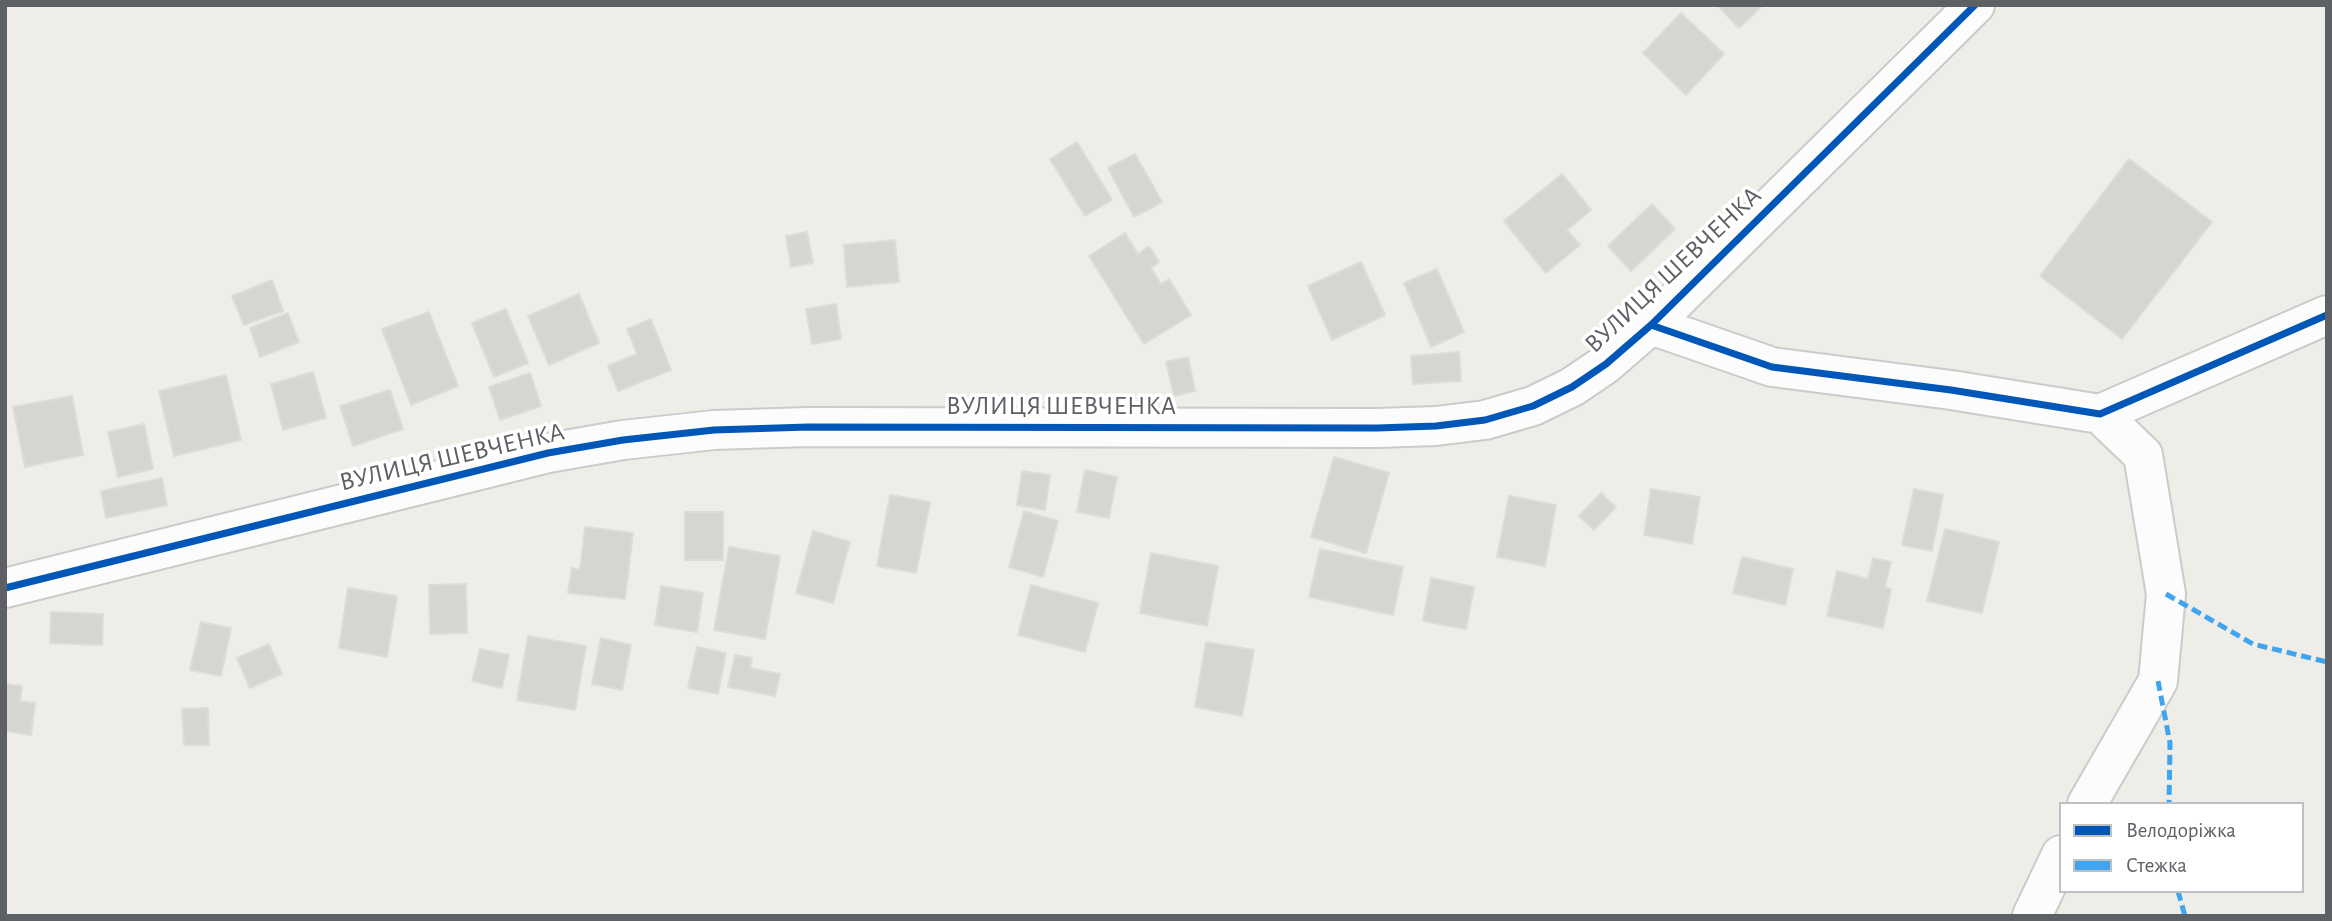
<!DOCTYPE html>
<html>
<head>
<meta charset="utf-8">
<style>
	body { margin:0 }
	#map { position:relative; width:2332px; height:921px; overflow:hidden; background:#eeede8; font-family:"Alegreya Sans",sans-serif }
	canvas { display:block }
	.frame { position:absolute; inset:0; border:7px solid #5d6166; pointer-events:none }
	.legend { position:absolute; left:2059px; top:802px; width:245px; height:91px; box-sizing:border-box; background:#fff; border:2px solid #bec0c2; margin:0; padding:9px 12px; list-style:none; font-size:21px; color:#5d6166 }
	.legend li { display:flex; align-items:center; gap:14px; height:35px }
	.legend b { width:35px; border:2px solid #bec0c2 }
</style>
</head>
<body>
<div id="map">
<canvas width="2332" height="921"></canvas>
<div class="frame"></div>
<ul class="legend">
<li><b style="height:9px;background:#0057b8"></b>Велодоріжка</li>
<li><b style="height:9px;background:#40a5ee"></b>Стежка</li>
</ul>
</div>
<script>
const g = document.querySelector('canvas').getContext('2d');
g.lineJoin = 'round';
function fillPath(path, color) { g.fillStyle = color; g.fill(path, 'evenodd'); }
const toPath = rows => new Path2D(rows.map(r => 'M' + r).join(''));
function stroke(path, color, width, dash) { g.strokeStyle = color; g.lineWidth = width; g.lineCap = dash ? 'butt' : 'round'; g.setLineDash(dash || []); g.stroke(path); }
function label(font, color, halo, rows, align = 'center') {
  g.font = font + ' "Alegreya Sans",sans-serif'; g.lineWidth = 7; g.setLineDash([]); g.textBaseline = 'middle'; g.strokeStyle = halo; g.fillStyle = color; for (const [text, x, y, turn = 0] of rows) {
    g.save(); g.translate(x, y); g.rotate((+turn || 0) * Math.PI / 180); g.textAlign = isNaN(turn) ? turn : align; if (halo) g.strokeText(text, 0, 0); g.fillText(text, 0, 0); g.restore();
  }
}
const building = toPath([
	[1717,5,1763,5,1739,28,1717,5],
	[1681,13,1724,54,1686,95,1643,53,1681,13],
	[1077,142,1112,200,1085,216,1050,159,1077,142],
	[1135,154,1162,202,1134,217,1108,168,1135,154],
	[2129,159,2212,222,2122,339,2040,276,2129,159],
	[1562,174,1591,210,1567,230,1580,245,1546,273,1504,221,1562,174],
	[1652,204,1675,229,1631,271,1608,246,1652,204],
	[807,232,813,263,791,267,786,236,807,232],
	[1125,233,1138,254,1149,246,1159,262,1151,268,1161,284,1169,279,1191,315,1144,344,1089,256,1125,233],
	[895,240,899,282,847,287,844,245,895,240],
	[1361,262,1385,315,1332,340,1308,286,1361,262],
	[1437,269,1464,332,1431,347,1404,283,1437,269],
	[272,280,283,311,244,325,232,296,272,280],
	[579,294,599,343,549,365,528,316,579,294],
	[836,304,841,339,812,344,806,309,836,304],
	[506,309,528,363,494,377,472,323,506,309],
	[429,312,458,386,411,405,382,329,429,312],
	[288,313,299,342,260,357,250,328,288,313],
	[651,319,671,370,618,391,608,366,637,354,627,329,651,319],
	[1459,352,1461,381,1413,384,1411,356,1459,352],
	[1188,357,1195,391,1174,396,1166,362,1188,357],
	[313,372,326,418,283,430,271,384,313,372],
	[530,373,541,406,500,420,489,387,530,373],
	[226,375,241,440,174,456,159,391,226,375],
	[390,390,403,429,353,446,340,406,390,390],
	[72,396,83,455,25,467,13,407,72,396],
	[144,424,153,469,118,477,108,432,144,424],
	[1334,457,1389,473,1366,553,1311,537,1334,457],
	[1085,470,1117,477,1109,518,1077,512,1085,470],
	[1022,471,1050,475,1045,510,1017,505,1022,471],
	[162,478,167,505,106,518,101,491,162,478],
	[1651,489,1700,497,1692,544,1644,535,1651,489],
	[1914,489,1943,495,1932,551,1902,545,1914,489],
	[1601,493,1616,507,1594,530,1579,516,1601,493],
	[890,495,930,502,916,573,877,566,890,495],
	[1509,496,1556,505,1545,566,1497,557,1509,496],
	[1024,511,1058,521,1043,577,1009,567,1024,511],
	[685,512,723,512,723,560,685,560,685,512],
	[585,527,633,533,625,599,568,593,572,568,580,570,585,527],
	[1945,529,1999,542,1982,613,1927,601,1945,529],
	[813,531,850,542,833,603,796,593,813,531],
	[729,547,780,556,765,639,714,630,729,547],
	[1320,549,1403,567,1393,615,1309,597,1320,549],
	[1151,553,1218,566,1207,626,1140,613,1151,553],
	[1742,557,1793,569,1785,605,1733,593,1742,557],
	[1873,558,1891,562,1885,587,1891,589,1883,628,1827,616,1837,571,1868,579,1873,558],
	[1431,578,1474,587,1466,629,1423,621,1431,578],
	[466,584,467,633,430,634,429,585,466,584],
	[1031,585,1098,603,1085,652,1018,635,1031,585],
	[661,586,703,593,697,632,655,625,661,586],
	[348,588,397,596,387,657,339,648,348,588],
	[51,612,103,614,102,645,50,643,51,612],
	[201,622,231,628,221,676,190,670,201,622],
	[528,636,586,646,575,710,517,700,528,636],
	[601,638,631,645,622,690,592,684,601,638],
	[1206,642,1254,650,1242,716,1195,707,1206,642],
	[269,644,282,674,250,688,237,658,269,644],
	[697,647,726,653,718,694,688,688,697,647],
	[480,649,509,655,502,688,472,681,480,649],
	[735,655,752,658,750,668,780,674,775,696,728,687,735,655],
	[5,684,22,686,20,701,35,703,31,735,5,731,5,684],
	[208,708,209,745,184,745,182,709,208,708]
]);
fillPath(building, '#d5d5d2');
stroke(building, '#dddcd7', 2);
const minor = toPath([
	[1651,325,1772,367,1951,390,2100,414,2327,315],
	[5,588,548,453,623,440,714,430,808,427,1377,428,1436,426,1485,420,1533,406,1572,387,1606,364,1651,325,1975,5],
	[2087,804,2158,681,2166,594,2143,455,2100,414],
	[2032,916,2061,855]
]);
stroke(minor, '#cbcbca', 42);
stroke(minor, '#fcfcfc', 38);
stroke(toPath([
	[2166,594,2253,644,2327,662],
	[2158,681,2170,743,2169,804],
	[2178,891,2185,916]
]), '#40a5ee', 5, [10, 5]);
stroke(toPath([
	[1651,325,1772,367,1951,390,2100,414,2327,315],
	[5,588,548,453,623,440,714,430,808,427,1377,428,1436,426,1485,420,1533,406,1572,387,1606,364,1651,325,1975,5]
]), '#0057b8', 7);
label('26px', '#5d6166', '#fff', [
	["ВУЛИЦЯ ШЕВЧЕНКА",1673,270,-43],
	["ВУЛИЦЯ ШЕВЧЕНКА",1061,406],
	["ВУЛИЦЯ ШЕВЧЕНКА",452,457,-13]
]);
</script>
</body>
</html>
